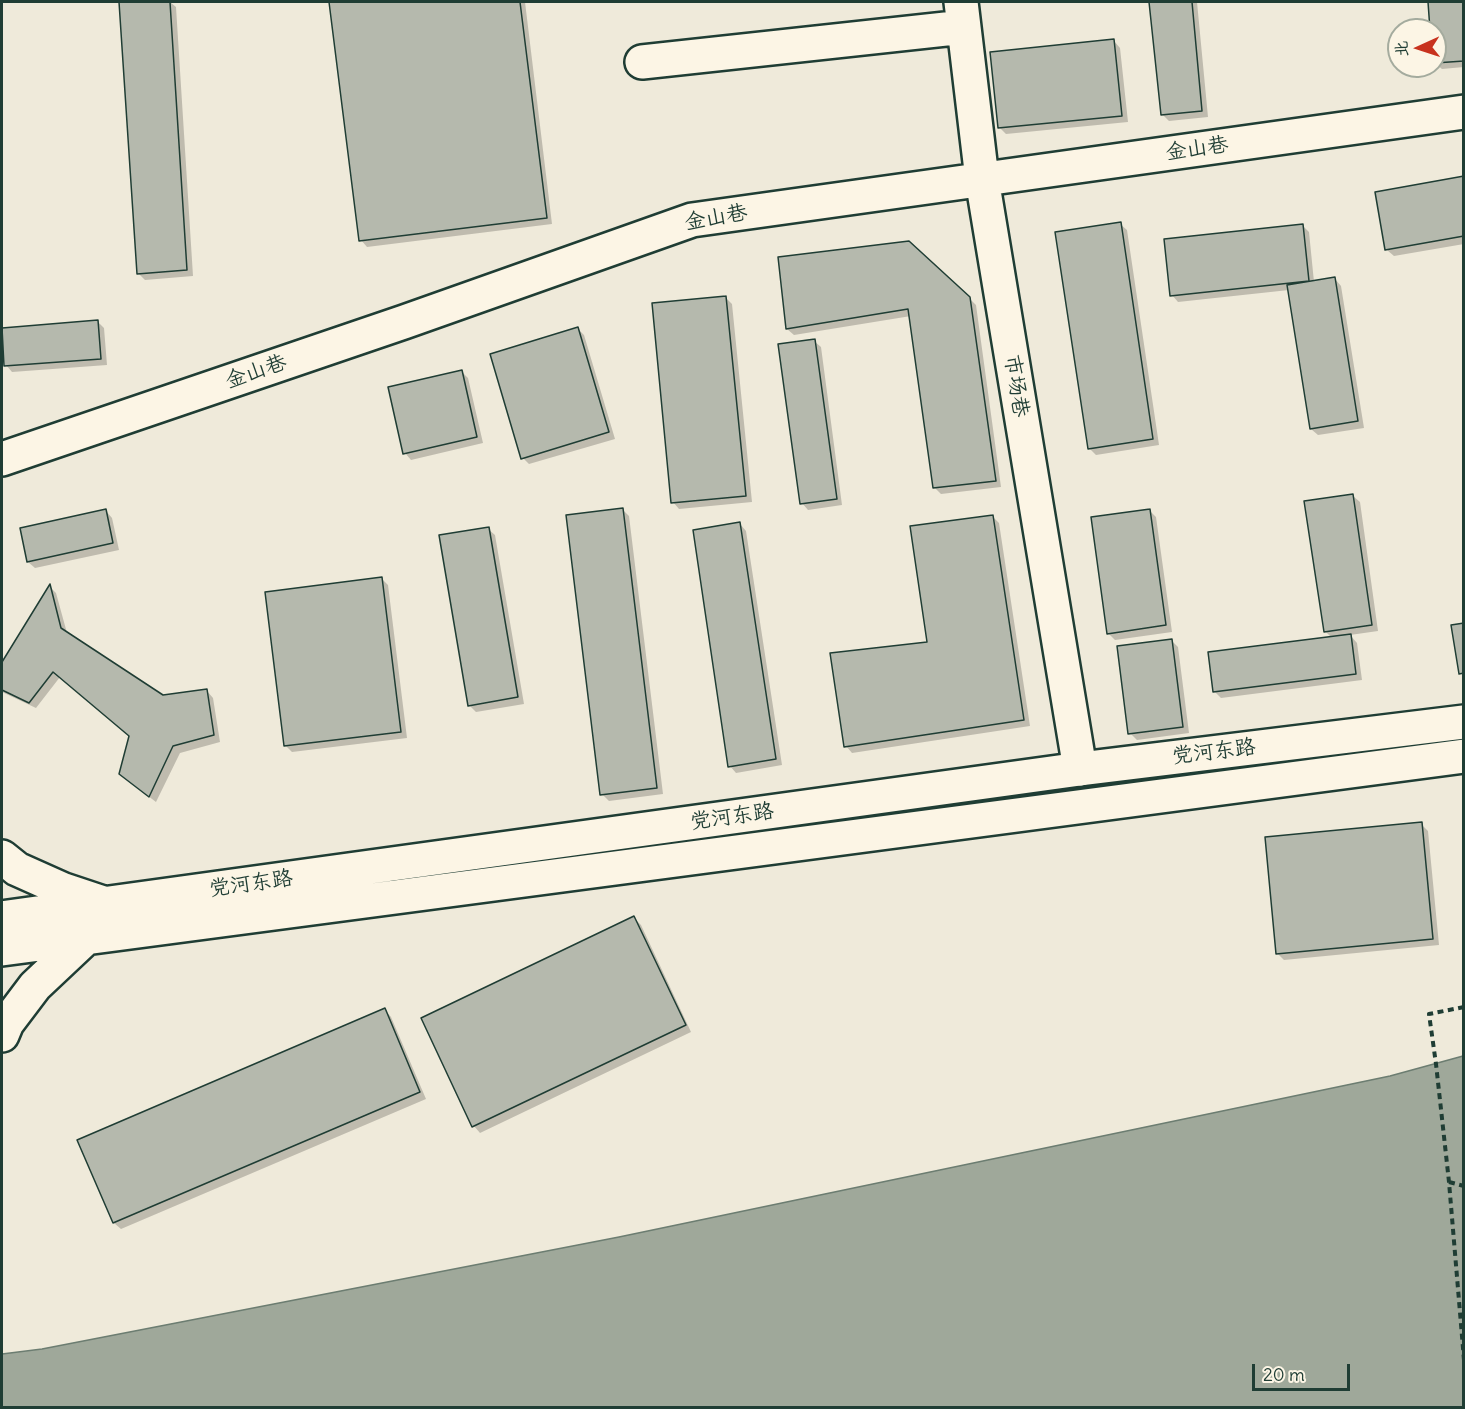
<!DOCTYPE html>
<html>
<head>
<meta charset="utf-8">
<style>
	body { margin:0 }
	#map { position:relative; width:1465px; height:1409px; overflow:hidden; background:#efeada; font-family:Delius,"LXGW WenKai TC",sans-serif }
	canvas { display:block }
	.frame { position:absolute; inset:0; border:3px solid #1f3d34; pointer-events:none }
	.north { position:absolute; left:1387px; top:18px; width:60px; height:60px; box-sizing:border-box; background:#fcf5e5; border:2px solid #a4ab9e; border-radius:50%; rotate:267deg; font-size:16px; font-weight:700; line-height:24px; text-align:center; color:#1f3d34 }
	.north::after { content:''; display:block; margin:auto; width:21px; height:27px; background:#c8321e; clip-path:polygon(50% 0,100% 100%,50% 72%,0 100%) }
	.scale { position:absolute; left:1252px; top:1364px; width:98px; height:27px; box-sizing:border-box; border:3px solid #1f3d34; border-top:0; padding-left:8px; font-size:18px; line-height:21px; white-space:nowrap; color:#1f3d34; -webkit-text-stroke:4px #fcf5e5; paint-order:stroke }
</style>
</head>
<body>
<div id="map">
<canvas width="1465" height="1409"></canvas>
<div class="frame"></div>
<div class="north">北</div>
<div class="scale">20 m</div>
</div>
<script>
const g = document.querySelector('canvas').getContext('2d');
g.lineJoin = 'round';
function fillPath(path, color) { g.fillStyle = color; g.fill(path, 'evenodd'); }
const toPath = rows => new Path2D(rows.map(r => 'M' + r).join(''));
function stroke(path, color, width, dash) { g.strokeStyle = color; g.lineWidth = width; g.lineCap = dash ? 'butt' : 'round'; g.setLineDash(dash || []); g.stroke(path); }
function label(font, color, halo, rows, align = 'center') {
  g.font = font + ' Delius,"LXGW WenKai TC",sans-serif'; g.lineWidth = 4.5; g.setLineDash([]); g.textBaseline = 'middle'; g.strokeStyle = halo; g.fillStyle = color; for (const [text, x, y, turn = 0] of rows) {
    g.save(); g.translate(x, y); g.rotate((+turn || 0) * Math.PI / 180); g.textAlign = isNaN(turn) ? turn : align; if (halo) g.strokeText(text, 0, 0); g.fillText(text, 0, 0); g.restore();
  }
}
const water = toPath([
	[1463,1056,1463,1407,2,1407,2,1354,42,1349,619,1237,1390,1076,1463,1056]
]);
fillPath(water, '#9fa89a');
stroke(water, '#6c7d71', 1.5);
fillPath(toPath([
	[148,2,170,2,176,7,193,276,145,280,138,273,120,3],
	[331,2,525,2,552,224,367,247,361,240],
	[1151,2,1197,2,1208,117,1169,121,1162,114],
	[1429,2,1464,2,1464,67,1442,69,1435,63,1435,30,1432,30],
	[1114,41,1120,48,1128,122,1006,134,999,127],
	[1464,178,1464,244,1394,256,1387,250,1377,194],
	[1120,224,1127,230,1159,445,1096,455,1089,448],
	[1302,225,1309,232,1314,282,1335,279,1341,286,1364,428,1318,435,1311,429,1289,290,1178,302,1172,295],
	[726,298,732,304,752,502,679,509,673,502],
	[969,298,976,305,1001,487,941,494,934,487,911,316,794,335,787,329],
	[98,322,104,328,107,365,12,372,6,365],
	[578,329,584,335,615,439,529,464,523,458],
	[814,341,821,347,842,505,808,510,802,503],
	[461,371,468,378,483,443,411,460,405,453],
	[1353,496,1360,502,1378,631,1350,635,1357,643,1362,680,1221,698,1214,691,1332,638,1325,631],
	[622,509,629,516,663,794,609,801,602,794],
	[1149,510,1156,517,1172,632,1115,640,1108,633],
	[106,511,112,518,119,550,35,568,28,562],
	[993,517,999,523,1030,726,852,753,846,746,928,644],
	[740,524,746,531,782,765,736,773,730,766],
	[488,529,495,535,524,704,476,712,469,705],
	[382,579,388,585,407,738,292,752,285,745],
	[50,587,56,593,67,633,163,696,207,691,213,698,220,742,180,753,156,802,127,780,130,736,60,677,36,708,2,692,2,665],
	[1171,640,1178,647,1189,733,1137,740,1130,733],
	[1421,824,1428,831,1439,945,1284,960,1277,953],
	[634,918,641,925,691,1032,480,1133,474,1126],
	[385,1010,391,1017,426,1099,121,1229,114,1223,79,1141]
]), '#0003');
const building = toPath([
	[119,2,170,2,187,270,137,274,119,2],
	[329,2,520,2,547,218,359,241,329,2],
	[1149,2,1192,2,1202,111,1161,115,1149,2],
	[1428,2,1464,2,1464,61,1435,63,1435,30,1430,30,1428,2],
	[1114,39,1122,116,998,128,990,52,1114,39],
	[1464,176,1464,236,1385,250,1375,192,1464,176],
	[1121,222,1153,439,1088,449,1055,232,1121,222],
	[1303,224,1309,281,1170,296,1164,239,1303,224],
	[909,241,970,297,996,481,933,488,908,309,786,329,778,257,909,241],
	[1335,277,1358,421,1310,429,1287,285,1335,277],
	[726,296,746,496,671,503,652,303,726,296],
	[98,320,101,359,4,366,2,328,98,320],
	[578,327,609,432,521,459,490,354,578,327],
	[815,339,837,499,800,504,778,344,815,339],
	[462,370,477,437,403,454,388,387,462,370],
	[1353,494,1372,625,1324,632,1304,501,1353,494],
	[623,508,657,788,600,795,566,515,623,508],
	[106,509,113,543,27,562,20,528,106,509],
	[1150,509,1166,625,1107,634,1091,517,1150,509],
	[993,515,1024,720,844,747,830,653,927,642,910,526,993,515],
	[740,522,776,759,728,767,693,530,740,522],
	[489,527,518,697,468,706,439,535,489,527],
	[382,577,401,732,284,746,265,592,382,577],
	[50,584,61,628,163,695,207,689,214,735,173,746,149,797,119,774,129,736,53,672,29,703,2,690,2,662,50,584],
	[1464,623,1464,673,1459,674,1451,625,1464,623],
	[1351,634,1356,674,1213,692,1208,652,1351,634],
	[1172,639,1183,727,1128,734,1117,646,1172,639],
	[1422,822,1433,939,1276,954,1265,837,1422,822],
	[634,916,686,1025,472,1127,421,1018,634,916],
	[385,1008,420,1092,113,1223,77,1140,385,1008]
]);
fillPath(building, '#b5b9ad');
stroke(building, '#1f3d34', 1.5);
const minor = toPath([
	[961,2,982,179,1080,769],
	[642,62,964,27],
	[2,459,404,322,692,220,1464,112]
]);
const major = toPath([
	[2,857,17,869,64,890,100,902],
	[2,918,1080,769,1464,722],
	[2,949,1464,756],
	[2,1035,7,1023,35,986,86,938]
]);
stroke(minor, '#1f3d34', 38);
stroke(major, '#1f3d34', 38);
stroke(toPath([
	[1464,1007,1429,1014,1436,1064,1449,1182,1464,1360],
	[1449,1182,1464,1186]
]), '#1f3d34', 4, [6, 4.5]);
stroke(minor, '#fcf5e5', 33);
stroke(major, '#fcf5e5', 33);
label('21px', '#1f3d34', '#fcf5e5', [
	["金山巷",1197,149,-8],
	["金山巷",716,218,-10],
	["金山巷",256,372,-19],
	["市场巷",1016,386,81],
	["党河东路",1214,752,-7],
	["党河东路",732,817,-8],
	["党河东路",251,884,-8]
]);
</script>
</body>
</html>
